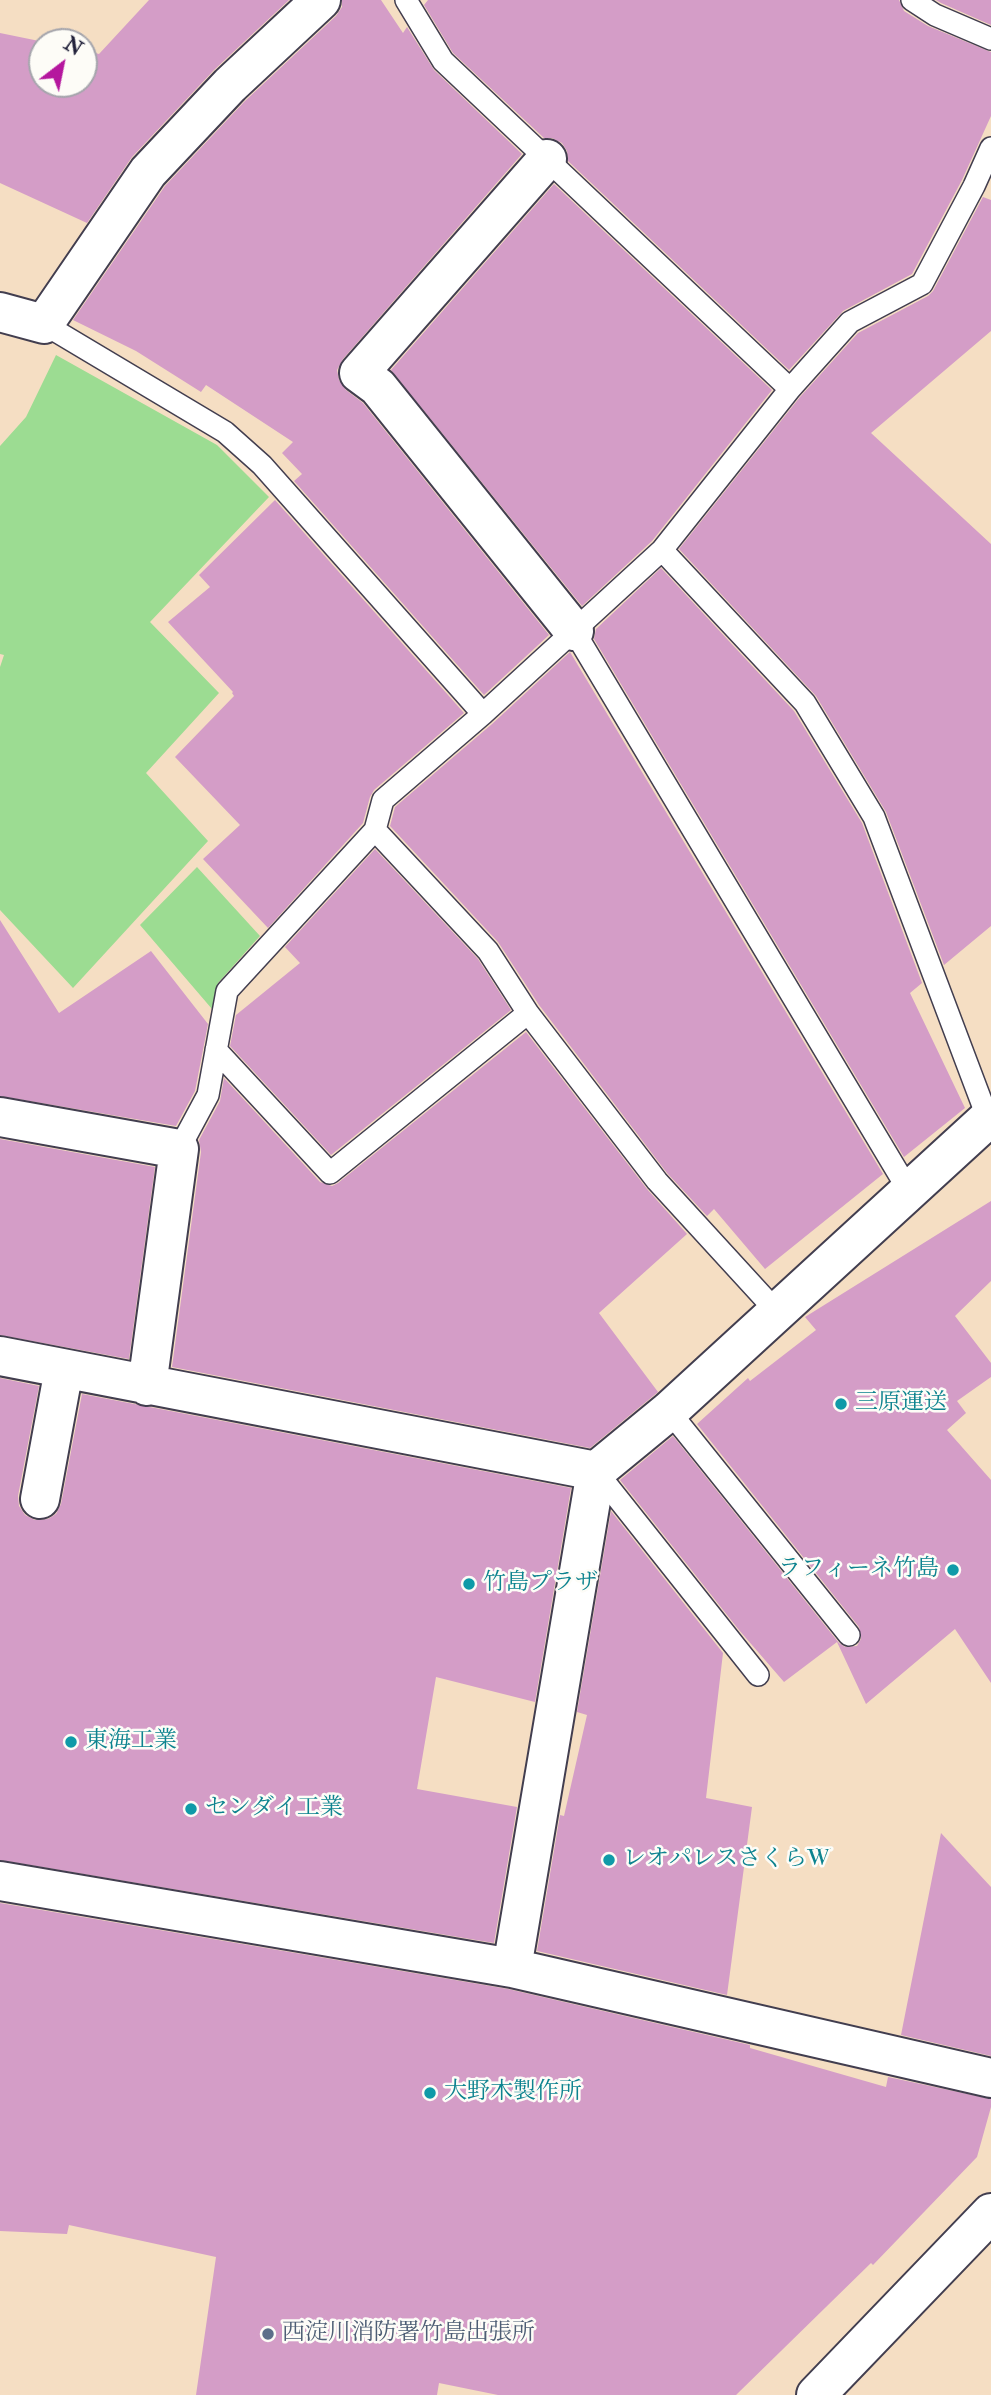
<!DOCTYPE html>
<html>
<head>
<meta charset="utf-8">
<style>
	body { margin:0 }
	#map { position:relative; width:991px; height:2395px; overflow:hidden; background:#f5dec3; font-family:"IM FELL Double Pica",serif }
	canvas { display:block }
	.north { position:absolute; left:28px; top:28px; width:70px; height:70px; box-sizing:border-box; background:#fdfcf7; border:2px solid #a5a5ac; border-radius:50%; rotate:32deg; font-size:19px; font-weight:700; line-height:28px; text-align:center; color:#22223b }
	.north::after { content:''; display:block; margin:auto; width:24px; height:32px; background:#b5179e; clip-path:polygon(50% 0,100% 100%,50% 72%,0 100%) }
</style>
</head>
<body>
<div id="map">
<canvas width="991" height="2395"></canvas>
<div class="north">N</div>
</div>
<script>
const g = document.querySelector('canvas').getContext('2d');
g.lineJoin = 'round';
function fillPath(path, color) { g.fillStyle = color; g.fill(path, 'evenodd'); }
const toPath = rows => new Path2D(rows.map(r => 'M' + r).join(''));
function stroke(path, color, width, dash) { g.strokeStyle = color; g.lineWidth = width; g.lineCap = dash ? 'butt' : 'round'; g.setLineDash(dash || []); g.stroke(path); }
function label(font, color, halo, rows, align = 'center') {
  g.font = font + ' "IM FELL Double Pica","Noto Serif JP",serif'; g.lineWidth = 5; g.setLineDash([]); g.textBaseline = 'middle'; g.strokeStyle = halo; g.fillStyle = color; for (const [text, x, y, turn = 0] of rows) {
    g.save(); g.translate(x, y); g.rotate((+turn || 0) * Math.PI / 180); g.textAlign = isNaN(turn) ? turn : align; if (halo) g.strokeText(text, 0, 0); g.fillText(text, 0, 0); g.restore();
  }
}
fillPath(toPath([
	[56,355,217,445,269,497,150,622,219,693,146,773,208,841,73,988,0,910,0,667,4,655,0,654,0,446,26,417],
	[197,867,260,936,218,983,212,1009,140,925]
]), '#9cdc92');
fillPath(toPath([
	[149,0,289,0,214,70,132,157,87,223,0,183,0,33,44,42,42,42,42,84,84,84,84,50,99,54],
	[342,0,381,0,403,33,407,27,434,70,522,154,343,359,337,370,339,380,346,390,363,403,549,635,484,695,294,481,302,474,282,453,293,442,206,385,201,392,136,351,73,320,165,186,245,101,336,16,342,7],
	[428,0,899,0,904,11,928,26,991,52,991,116,962,180,912,274,843,311,789,370,568,161,567,151,562,143,552,138,544,138,453,53,424,5],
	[936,0,991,0,991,25,941,3],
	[554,184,772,390,652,541,582,606,391,370],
	[983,197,991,200,991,331,871,433,991,544,991,926,944,965,886,812,816,696,679,549,800,397,858,333,928,296,933,291],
	[275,500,464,713,374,790,370,797,363,823,268,928,203,859,240,825,175,757,234,696,232,693,233,692,168,622,210,587,199,575],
	[661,568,794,711,862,823,922,983,910,993,965,1108,904,1157,594,639,596,629],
	[570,652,883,1174,765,1269,714,1209,707,1216,667,1173,539,1005,498,942,390,826,395,807,492,724],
	[375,849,478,959,511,1010,331,1155,230,1046,236,1015,300,963,285,947],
	[0,920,59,1013,151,951,208,1024,195,1091,176,1126,0,1096],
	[526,1032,647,1189,687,1234,599,1313,658,1392,590,1448,172,1367,201,1152,199,1140,220,1101,224,1078,320,1182,332,1186,338,1183],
	[0,1139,155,1167,129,1359,0,1335],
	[991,1201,991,1281,955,1316,991,1363,991,1377,957,1401,966,1413,947,1430,991,1480,991,1683,955,1629,866,1704,837,1642,784,1682,739,1630,620,1480,673,1436,839,1643,845,1647,857,1646,861,1639,859,1627,697,1424,748,1378,750,1381,816,1330,805,1317],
	[0,1378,39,1386,18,1496,19,1506,25,1515,35,1520,48,1519,56,1514,61,1504,82,1394,571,1488,535,1702,436,1677,417,1789,517,1807,494,1943,0,1860],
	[611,1511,723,1653,706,1798,752,1807,727,1995,537,1951,560,1815,564,1816,587,1715,577,1712],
	[941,1833,991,1887,991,2056,901,2035],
	[0,1903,508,1989,750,2045,750,2048,886,2087,888,2077,991,2099,991,2107,977,2157,873,2265,871,2263,736,2395,498,2395,439,2383,437,2395,196,2395,216,2257,69,2225,67,2234,0,2231]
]), '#d49dc7');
const service = toPath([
	[406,0,443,61,790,389],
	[912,0,935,15,991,39],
	[44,324,225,432,262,465,483,714],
	[662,550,805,703,874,817,988,1119],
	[574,631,909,1191],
	[375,830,488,951,528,1013,657,1181,777,1312],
	[216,1050,330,1173,528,1013],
	[179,1149,208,1095,227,991,375,830,383,800,483,714,662,550,790,389,850,322,922,284,974,186,991,148],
	[669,1411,849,1635],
	[596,1471,758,1675]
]);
const minor = toPath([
	[547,159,359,373,378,387,574,631],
	[0,312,44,324,148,172,230,85,321,0],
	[0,1117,179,1149,147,1386],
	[0,1356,596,1471],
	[40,1499,64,1369],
	[0,1881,512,1968,991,2078],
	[512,1968,596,1471,669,1411,991,1116],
	[816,2395,991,2213]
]);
stroke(service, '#423e4f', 24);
stroke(minor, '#423e4f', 42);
stroke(service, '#fff', 21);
stroke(minor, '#fff', 38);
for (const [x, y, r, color] of [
	[841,1404,7,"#0f9aa8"],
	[953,1570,7,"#0f9aa8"],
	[469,1584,7,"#0f9aa8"],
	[71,1742,7,"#0f9aa8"],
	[191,1809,7,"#0f9aa8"],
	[609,1860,7,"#0f9aa8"],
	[430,2093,7,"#0f9aa8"],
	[268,2334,7,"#5c6f8a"]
]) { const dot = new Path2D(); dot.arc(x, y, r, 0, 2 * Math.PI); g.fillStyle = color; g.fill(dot); stroke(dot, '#fdfcf7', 2.5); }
label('23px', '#0d838f', '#fdfcf7', [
	["三原運送",855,1404],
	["ラフィーネ竹島",939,1570,"right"],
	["竹島プラザ",483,1584],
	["東海工業",85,1742],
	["センダイ工業",205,1809],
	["レオパレスさくらW",623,1860],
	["大野木製作所",444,2093]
], 'left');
label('23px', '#4e5e75', '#fdfcf7', [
	["西淀川消防署竹島出張所",282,2334]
], 'left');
</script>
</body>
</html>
